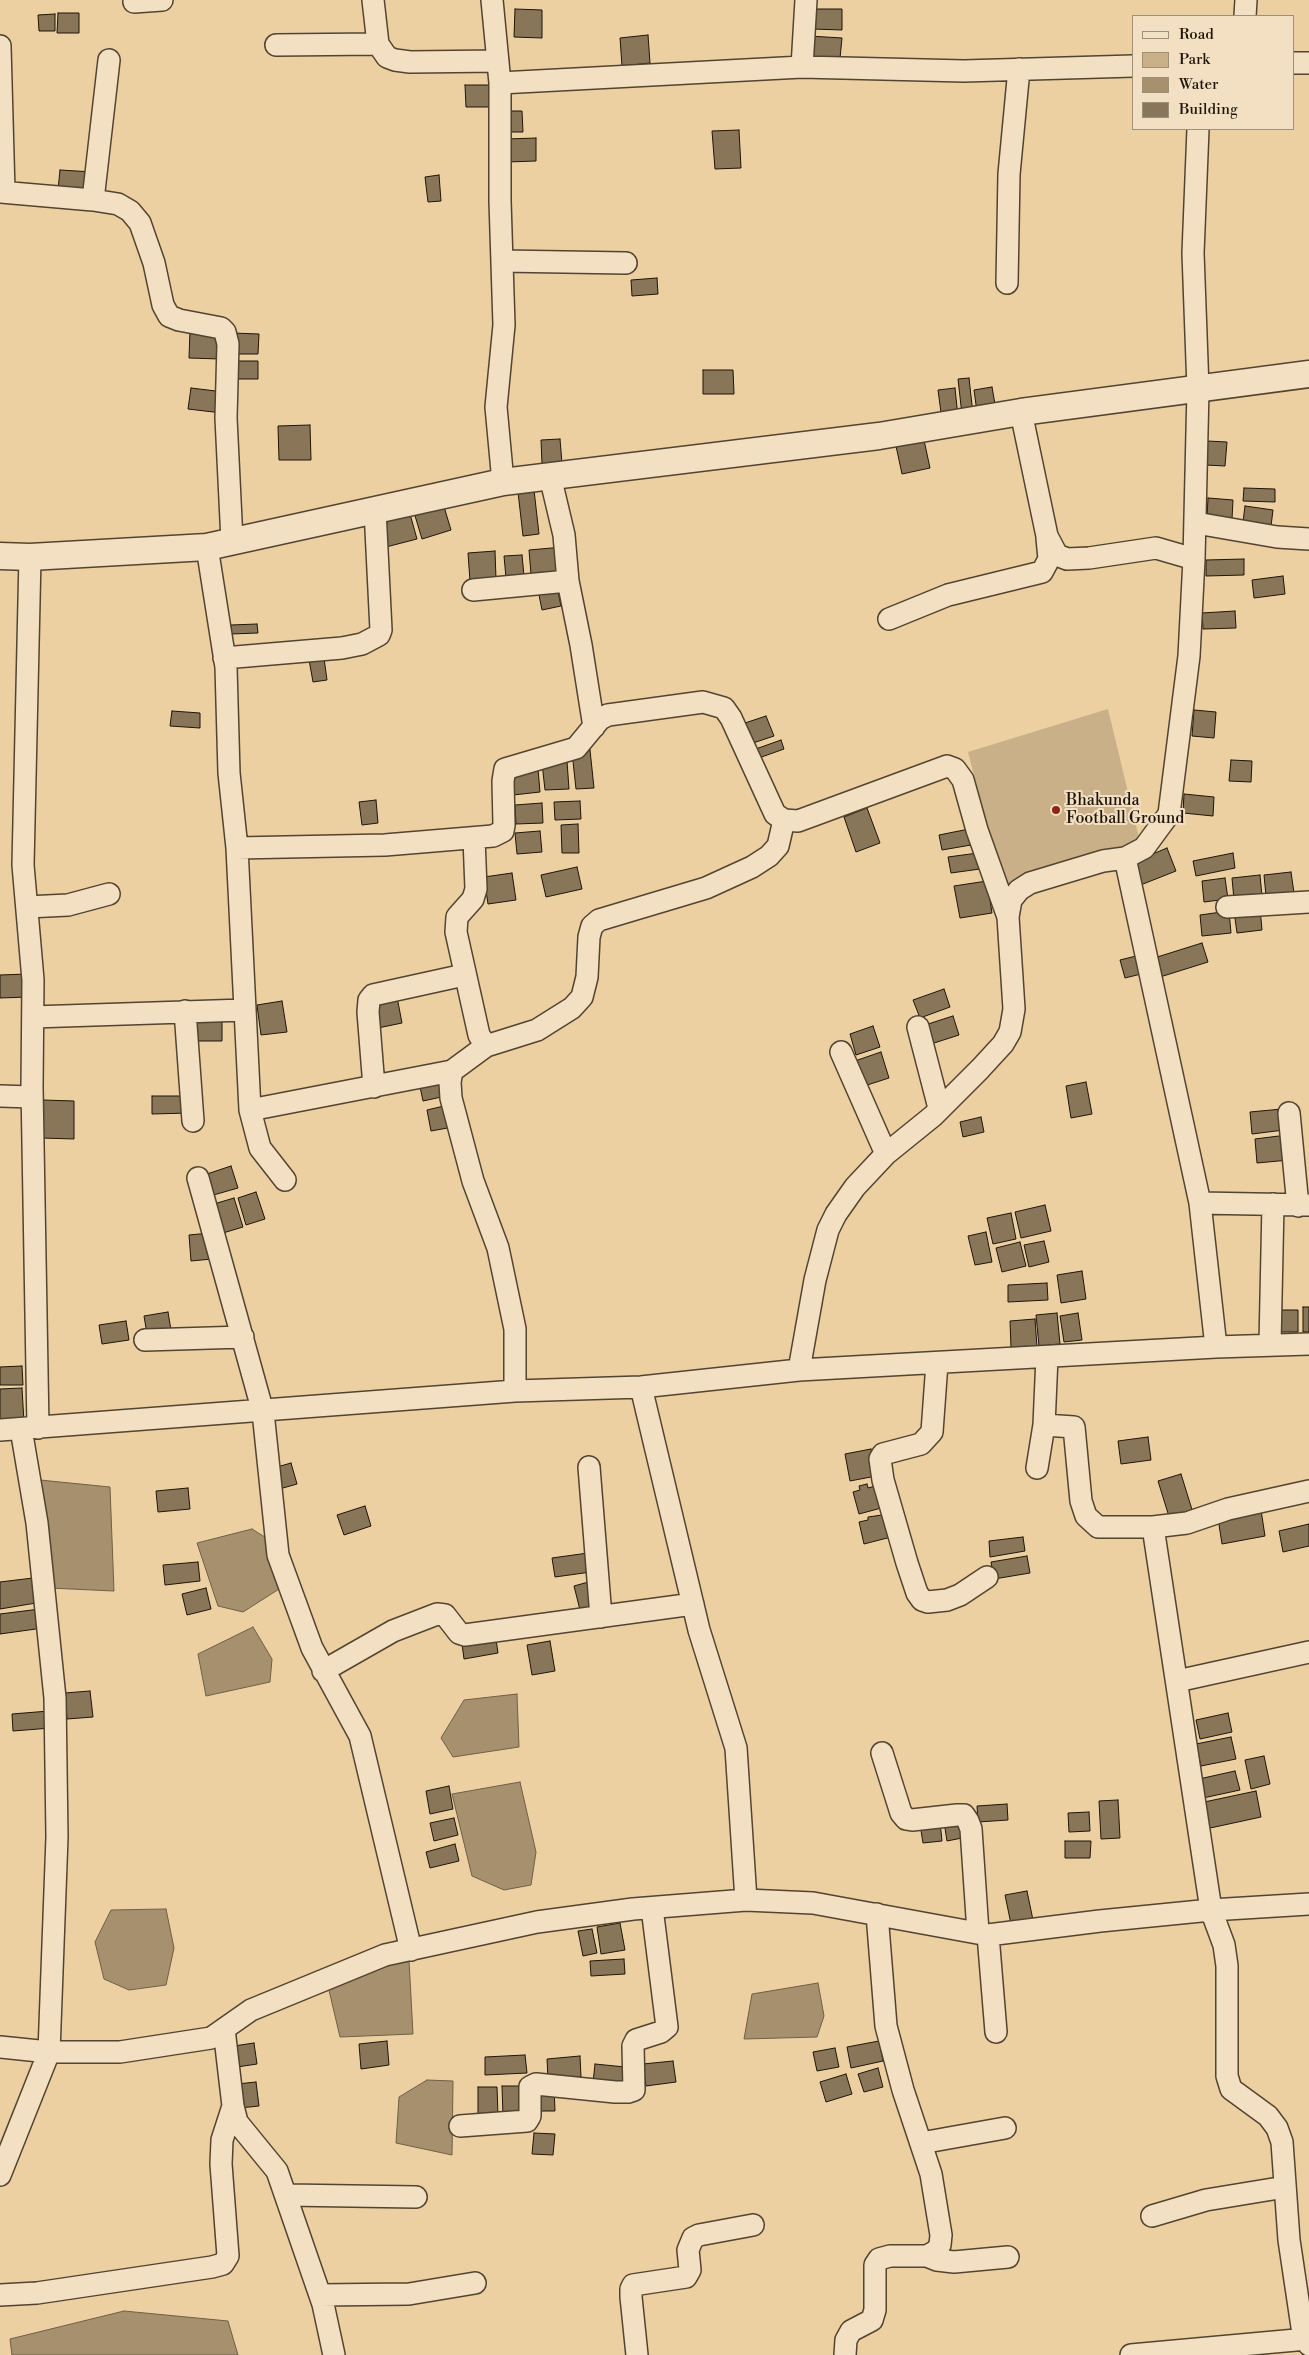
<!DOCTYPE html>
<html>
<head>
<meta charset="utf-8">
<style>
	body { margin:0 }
	#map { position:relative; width:1309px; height:2355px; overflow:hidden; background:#ecd0a2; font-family:"Libre Bodoni",serif }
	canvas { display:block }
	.legend { position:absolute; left:1132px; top:15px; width:162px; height:115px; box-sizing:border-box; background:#f3e0c3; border:1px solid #9e8f79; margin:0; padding:6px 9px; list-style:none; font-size:15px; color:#1e150a }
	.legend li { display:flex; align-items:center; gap:10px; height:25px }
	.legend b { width:25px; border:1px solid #9e8f79 }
</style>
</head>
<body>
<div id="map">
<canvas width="1309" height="2355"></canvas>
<ul class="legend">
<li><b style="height:6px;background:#f3e0c3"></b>Road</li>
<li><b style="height:14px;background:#c9b088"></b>Park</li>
<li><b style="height:14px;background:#a6906e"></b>Water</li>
<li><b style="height:14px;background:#897659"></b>Building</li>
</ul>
</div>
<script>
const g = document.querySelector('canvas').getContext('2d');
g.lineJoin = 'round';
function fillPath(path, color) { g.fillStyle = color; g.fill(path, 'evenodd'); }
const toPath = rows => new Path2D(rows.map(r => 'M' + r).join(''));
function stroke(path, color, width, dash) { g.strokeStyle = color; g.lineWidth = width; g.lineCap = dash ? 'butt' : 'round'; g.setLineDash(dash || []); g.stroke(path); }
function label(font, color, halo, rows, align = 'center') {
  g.font = font + ' "Libre Bodoni",serif'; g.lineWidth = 4; g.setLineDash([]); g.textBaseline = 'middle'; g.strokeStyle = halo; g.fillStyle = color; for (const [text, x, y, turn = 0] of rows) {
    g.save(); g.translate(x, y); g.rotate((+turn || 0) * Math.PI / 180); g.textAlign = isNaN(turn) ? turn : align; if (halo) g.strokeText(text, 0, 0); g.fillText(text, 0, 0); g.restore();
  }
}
fillPath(toPath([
	[1108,709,1140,842,1021,895,1002,883,968,752]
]), '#c9b088');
const water = toPath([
	[40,1480,110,1487,114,1591,49,1588,40,1480],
	[252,1529,279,1546,287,1584,243,1612,218,1606,197,1543,252,1529],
	[253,1627,272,1659,270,1682,206,1696,198,1654,253,1627],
	[517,1694,519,1747,453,1757,441,1738,464,1700,517,1694],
	[520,1782,536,1852,531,1885,504,1890,472,1876,452,1794,520,1782],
	[166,1909,174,1948,166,1985,129,1990,104,1979,95,1942,111,1910,166,1909],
	[390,1960,409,1960,413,2034,340,2037,328,1986,390,1960],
	[818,1983,824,2016,817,2037,744,2039,752,1994,818,1983],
	[427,2080,453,2081,452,2155,396,2143,399,2097,427,2080],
	[124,2311,228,2321,238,2355,12,2355,10,2339,124,2311]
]);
fillPath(water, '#a6906e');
stroke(water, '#705f46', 1);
const building = toPath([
	[515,9,542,10,542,38,514,37,515,9],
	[813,9,842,9,842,30,813,29,813,9],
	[58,13,79,13,79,33,57,33,58,13],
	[55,14,55,31,39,31,38,15,55,14],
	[648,35,650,63,622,66,620,38,648,35],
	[809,36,842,38,840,58,808,57,809,36],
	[465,85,489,85,490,107,466,107,465,85],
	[505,111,522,111,523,132,506,132,505,111],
	[739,130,741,168,715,169,712,131,739,130],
	[536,138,536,161,507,162,507,139,536,138],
	[60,170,93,172,92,193,58,190,60,170],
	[439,175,441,201,428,202,425,177,439,175],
	[657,278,658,294,632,296,631,280,657,278],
	[190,331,221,332,220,359,189,358,190,331],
	[233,333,259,334,258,354,233,354,233,333],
	[231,361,258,361,258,379,230,379,231,361],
	[703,370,733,370,734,394,703,394,703,370],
	[969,378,973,414,962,415,958,379,969,378],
	[992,387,996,410,977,412,974,390,992,387],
	[191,388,224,392,222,413,188,409,191,388],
	[955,388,958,417,942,420,938,390,955,388],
	[310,425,311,460,279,460,278,426,310,425],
	[560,439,562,463,542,464,541,440,560,439],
	[924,440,930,468,902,474,896,446,924,440],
	[1207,441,1227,442,1225,466,1206,465,1207,441],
	[1244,488,1275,489,1275,502,1243,501,1244,488],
	[534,490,539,534,523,536,518,492,534,490],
	[1208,498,1233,500,1232,519,1207,517,1208,498],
	[442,500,451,530,422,539,413,509,442,500],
	[1245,506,1273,510,1271,526,1243,522,1245,506],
	[408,507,417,539,386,547,378,516,408,507],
	[563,547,565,571,531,574,529,550,563,547],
	[495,551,496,579,470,581,468,553,495,551],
	[522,555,524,576,506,578,504,556,522,555],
	[1244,559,1244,575,1206,576,1206,560,1244,559],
	[1283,576,1285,594,1254,598,1252,580,1283,576],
	[557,587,561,606,542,610,538,590,557,587],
	[1235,611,1236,628,1203,629,1202,613,1235,611],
	[257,624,258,633,231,634,231,625,257,624],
	[323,651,327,680,313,682,308,654,323,651],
	[1194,710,1216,712,1214,738,1192,736,1194,710],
	[172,711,200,713,200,728,170,726,172,711],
	[766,716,774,736,753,743,745,723,766,716],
	[781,740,784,749,756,759,753,750,781,740],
	[590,750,594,788,576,789,572,752,590,750],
	[1231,760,1252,761,1251,782,1229,781,1231,760],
	[567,761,569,789,545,790,542,763,567,761],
	[538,769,540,792,513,795,510,772,538,769],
	[1184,794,1214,797,1213,816,1183,813,1184,794],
	[376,800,378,823,362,825,359,802,376,800],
	[580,801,581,819,555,820,554,802,580,801],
	[542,803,543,823,516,824,515,805,542,803],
	[867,808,880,843,856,852,844,817,867,808],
	[578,824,579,853,562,853,561,825,578,824],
	[969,829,971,845,942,850,939,835,969,829],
	[540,831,542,852,517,854,515,833,540,831],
	[1167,848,1176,871,1138,886,1129,864,1167,848],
	[978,853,980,869,951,873,948,857,978,853],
	[1233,853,1235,868,1196,876,1193,861,1233,853],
	[577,867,582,889,546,897,541,875,577,867],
	[1291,872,1294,893,1266,896,1264,875,1291,872],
	[512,873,516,900,488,904,484,877,512,873],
	[1260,875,1262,896,1234,900,1232,878,1260,875],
	[1225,878,1228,899,1204,902,1202,881,1225,878],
	[987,881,992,913,960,918,954,886,987,881],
	[1260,908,1262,930,1237,933,1234,911,1260,908],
	[1229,911,1231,933,1202,936,1200,915,1229,911],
	[1202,943,1208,962,1160,977,1154,958,1202,943],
	[1140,955,1145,973,1125,978,1120,960,1140,955],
	[27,974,28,997,0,998,0,975,27,974],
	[944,989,950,1007,920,1018,913,1000,944,989],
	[397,997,402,1023,378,1028,373,1001,397,997],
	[282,1001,287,1032,261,1035,257,1005,282,1001],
	[953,1016,959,1035,931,1044,925,1025,953,1016],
	[194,1018,222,1018,222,1041,195,1041,194,1018],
	[873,1026,880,1047,856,1055,850,1034,873,1026],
	[881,1052,889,1078,861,1087,852,1062,881,1052],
	[443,1077,446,1096,423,1101,419,1082,443,1077],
	[1086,1082,1092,1114,1071,1118,1066,1086,1086,1082],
	[152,1096,188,1096,189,1113,152,1114,152,1096],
	[43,1100,74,1101,74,1139,42,1138,43,1100],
	[448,1105,453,1127,431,1131,427,1110,448,1105],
	[1282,1109,1284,1130,1252,1134,1250,1112,1282,1109],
	[981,1117,984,1132,963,1137,960,1122,981,1117],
	[1287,1135,1289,1160,1257,1163,1255,1139,1287,1135],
	[231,1166,238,1188,210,1196,204,1175,231,1166],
	[256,1192,265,1219,246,1225,238,1198,256,1192],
	[234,1198,243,1227,223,1233,214,1204,234,1198],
	[1045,1205,1051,1231,1021,1238,1015,1212,1045,1205],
	[1011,1213,1016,1239,993,1244,987,1218,1011,1213],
	[986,1232,992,1262,975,1265,968,1236,986,1232],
	[210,1233,212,1259,191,1261,189,1235,210,1233],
	[1044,1241,1049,1262,1029,1267,1024,1245,1044,1241],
	[1020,1242,1026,1266,1002,1272,996,1248,1020,1242],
	[1082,1271,1086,1299,1061,1303,1057,1275,1082,1271],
	[1047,1283,1048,1300,1008,1302,1008,1285,1047,1283],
	[1303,1307,1309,1307,1309,1332,1303,1332,1303,1307],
	[1277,1310,1298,1310,1298,1332,1276,1332,1277,1310],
	[168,1312,171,1330,147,1334,144,1316,168,1312],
	[1057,1313,1060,1344,1039,1346,1036,1315,1057,1313],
	[1078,1313,1082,1340,1064,1342,1060,1316,1078,1313],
	[1035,1319,1037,1347,1011,1348,1010,1321,1035,1319],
	[126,1321,129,1340,102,1344,99,1325,126,1321],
	[22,1366,23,1385,0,1385,0,1367,22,1366],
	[22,1388,24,1422,0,1424,0,1389,22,1388],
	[1148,1437,1151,1460,1121,1464,1118,1441,1148,1437],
	[871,1449,876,1476,850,1481,845,1454,871,1449],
	[291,1463,297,1484,276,1490,270,1469,291,1463],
	[1181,1474,1194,1516,1171,1523,1158,1481,1181,1474],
	[867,1484,868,1488,879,1485,885,1507,859,1514,853,1492,860,1490,859,1486,867,1484],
	[188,1488,190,1509,158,1512,156,1491,188,1488],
	[365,1506,371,1526,344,1535,337,1515,365,1506],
	[1261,1510,1265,1536,1222,1544,1218,1518,1261,1510],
	[889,1514,895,1536,864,1544,859,1522,868,1520,868,1517,889,1514],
	[1309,1524,1309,1546,1283,1552,1279,1531,1309,1524],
	[1023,1537,1025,1551,990,1557,989,1541,1023,1537],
	[588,1553,591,1572,555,1577,552,1558,588,1553],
	[1027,1556,1030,1573,994,1579,991,1562,1027,1556],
	[198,1562,200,1581,165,1585,163,1565,198,1562],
	[33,1578,36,1603,0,1609,0,1582,33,1578],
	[592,1581,598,1605,580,1610,574,1586,592,1581],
	[206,1588,211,1609,187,1615,182,1594,206,1588],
	[40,1609,43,1628,0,1634,0,1614,40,1609],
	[496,1639,498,1653,464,1659,462,1644,496,1639],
	[550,1641,555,1671,532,1675,527,1645,550,1641],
	[90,1691,93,1717,67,1719,65,1693,90,1691],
	[49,1711,51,1728,13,1731,12,1714,49,1711],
	[1228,1713,1232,1732,1200,1739,1196,1720,1228,1713],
	[1231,1737,1236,1759,1201,1766,1196,1744,1231,1737],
	[1264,1756,1270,1784,1251,1789,1245,1760,1264,1756],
	[1235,1771,1240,1790,1203,1798,1199,1779,1235,1771],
	[449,1786,453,1809,430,1814,426,1791,449,1786],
	[1256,1791,1261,1817,1201,1830,1195,1804,1256,1791],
	[1118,1800,1120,1838,1101,1839,1099,1801,1118,1800],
	[1007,1804,1008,1820,978,1822,977,1806,1007,1804],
	[1089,1812,1090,1831,1069,1832,1068,1813,1089,1812],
	[454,1818,458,1835,434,1841,430,1823,454,1818],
	[964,1819,967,1837,947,1841,944,1822,964,1819],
	[940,1822,942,1841,923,1843,920,1824,940,1822],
	[1065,1841,1091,1841,1090,1858,1065,1858,1065,1841],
	[455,1844,459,1861,430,1868,426,1852,455,1844],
	[1027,1891,1033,1920,1011,1924,1005,1895,1027,1891],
	[620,1923,625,1950,601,1954,597,1927,620,1923],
	[592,1929,597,1953,583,1956,578,1931,592,1929],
	[624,1959,625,1974,591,1976,590,1961,624,1959],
	[387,2041,389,2065,361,2069,359,2044,387,2041],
	[879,2041,883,2061,851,2068,847,2047,879,2041],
	[254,2043,257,2064,237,2067,234,2046,254,2043],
	[835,2048,839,2067,817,2071,813,2052,835,2048],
	[525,2055,527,2073,485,2075,485,2057,525,2055],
	[580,2056,581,2077,548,2079,547,2059,580,2056],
	[673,2061,676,2082,646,2086,643,2064,673,2061],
	[595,2064,625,2067,623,2086,593,2083,595,2064],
	[878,2068,883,2087,864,2092,858,2074,878,2068],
	[846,2074,852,2094,826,2102,820,2082,846,2074],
	[256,2082,259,2106,240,2108,237,2084,256,2082],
	[502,2086,528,2086,528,2115,503,2116,502,2086],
	[478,2087,497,2087,498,2115,478,2115,478,2087],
	[554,2087,555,2111,533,2111,532,2088,554,2087],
	[534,2133,555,2134,553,2155,532,2154,534,2133]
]);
fillPath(building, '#897659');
stroke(building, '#1e150a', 1);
const minor = toPath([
	[373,0,378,44,387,57,395,60,410,62,498,61],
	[492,0,500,83,500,201,504,325,496,407,503,482],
	[134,2,162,0],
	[1245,16,1246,0],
	[276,45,378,44],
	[0,46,4,192],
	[1293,63,1309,63],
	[802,67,806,0],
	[500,83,802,67,964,71,1133,66],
	[0,192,93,200,118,204,130,211,140,223,154,263,163,305,169,316,179,320,221,328,225,332,228,344,226,418,232,541],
	[93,200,109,60],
	[502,261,626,263],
	[1007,283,1009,174,1019,69],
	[1021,412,1047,536,1057,555,1067,559,1089,558,1156,548,1194,559],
	[550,476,564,535,568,581,581,645,594,727],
	[1196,523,1277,537,1309,539],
	[207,547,226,667,229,773,237,848,250,1110,260,1148,285,1180],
	[30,557,23,865,33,980,32,1087,38,1428],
	[473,590,568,581],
	[889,619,948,595,1042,572,1049,559,1047,538],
	[224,658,342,648,362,644,379,635,381,630,375,510],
	[474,838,476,889,473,899,457,917,456,932,479,1035,486,1046],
	[237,848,385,845,493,836,503,831,504,825,503,781,505,769,576,748,600,719,608,715,703,702,724,708,731,718,775,814,784,820,798,821,947,766,955,769,963,780,977,830,1008,917],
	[1125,858,1200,1203,1216,1347],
	[27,907,68,905,109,894],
	[1227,907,1309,902],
	[185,1011,193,1121],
	[33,1017,244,1010],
	[918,1027,939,1108],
	[841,1052,886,1154],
	[374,1087,368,1012,369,1000,373,995,464,975],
	[0,1096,32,1097],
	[250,1110,452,1071],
	[1289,1113,1298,1206],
	[198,1178,263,1412,278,1555,312,1648,360,1736,411,1950],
	[1200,1203,1309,1205],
	[145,1340,243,1337],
	[1270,1344,1273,1204],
	[1047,1357,1044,1425,1074,1427,1081,1501,1086,1516,1098,1527,1153,1527,1187,1523,1228,1509,1309,1491],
	[937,1363,932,1432,921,1444,883,1454,880,1459,883,1480,907,1563,917,1593,922,1600,928,1602,947,1600,960,1595,987,1577],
	[799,1370,815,1280,828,1230,836,1214,855,1187,886,1154,933,1116,980,1069,1003,1044,1010,1032,1014,1009,1008,917,1011,900,1019,890,1030,883,1103,861,1125,858,1144,848,1169,814,1189,656,1194,559,1198,389,1193,253,1198,129],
	[641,1387,699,1630,736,1748,746,1900],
	[515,1391,515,1329,498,1248,473,1181,451,1098,450,1082,452,1071,486,1046,537,1030,572,1008,582,997,587,977,589,937,592,926,599,920,706,888,752,867,769,856,778,846,784,820],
	[0,1430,515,1391,641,1387,799,1370,1216,1347,1309,1344],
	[589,1467,601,1617],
	[1037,1468,1044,1425],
	[1153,1527,1211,1910,1224,1945,1227,1966,1227,2076,1231,2089,1268,2116,1277,2128,1282,2142,1289,2240,1302,2327,1309,2345],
	[323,1671,393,1631,437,1614,445,1615,459,1633,465,1635,693,1604],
	[1177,1681,1309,1652],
	[882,1753,901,1813,906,1819,912,1820,957,1815,964,1815,968,1821,971,1829,978,1932],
	[988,1935,996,2032],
	[224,2029,233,2106,237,2122,277,2171,323,2304,334,2355],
	[0,2047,49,2052,120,2052,211,2038,251,2010,385,1955,537,1922,633,1909,746,1900,813,1903,988,1935,1100,1921,1211,1910,1309,1904],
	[460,2126,527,2121,530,2116,530,2087,536,2084,615,2092,628,2092,634,2090,633,2046,636,2040,661,2032,667,2027,652,1908],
	[921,2143,1005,2128],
	[0,2175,49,2052,57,1837,55,1698,37,1523,21,1429],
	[287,2195,416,2197],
	[1152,2216,1206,2200,1285,2187],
	[927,2256,937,2260,954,2262,1008,2257],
	[0,2295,37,2293,212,2267,223,2264,228,2256,221,2164,222,2140,233,2106],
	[320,2295,409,2294,475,2283],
	[637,2355,631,2297,631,2289,633,2285,686,2277,690,2270,688,2250,693,2238,699,2235,753,2225],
	[845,2355,846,2340,851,2331,872,2320,875,2310,875,2265,879,2259,890,2256,927,2256,936,2251,940,2245,941,2235,931,2174,903,2090,886,2026,877,1914],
	[1131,2355,1307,2339]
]);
const tertiary = toPath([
	[0,556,30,557,207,547,503,482,879,436,1021,412,1309,374]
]);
stroke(minor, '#524430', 24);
stroke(tertiary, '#524430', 29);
stroke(minor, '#f3e0c3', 21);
stroke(tertiary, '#f3e0c3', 26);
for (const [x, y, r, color] of [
	[1056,810,5,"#8f2418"]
]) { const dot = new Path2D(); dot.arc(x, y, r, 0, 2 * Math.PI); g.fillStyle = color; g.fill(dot); stroke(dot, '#f3e0c3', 2); }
label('16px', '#1e150a', '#f3e0c3', [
	["Bhakunda",1066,801],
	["Football Ground",1066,819]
], 'left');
</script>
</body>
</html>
